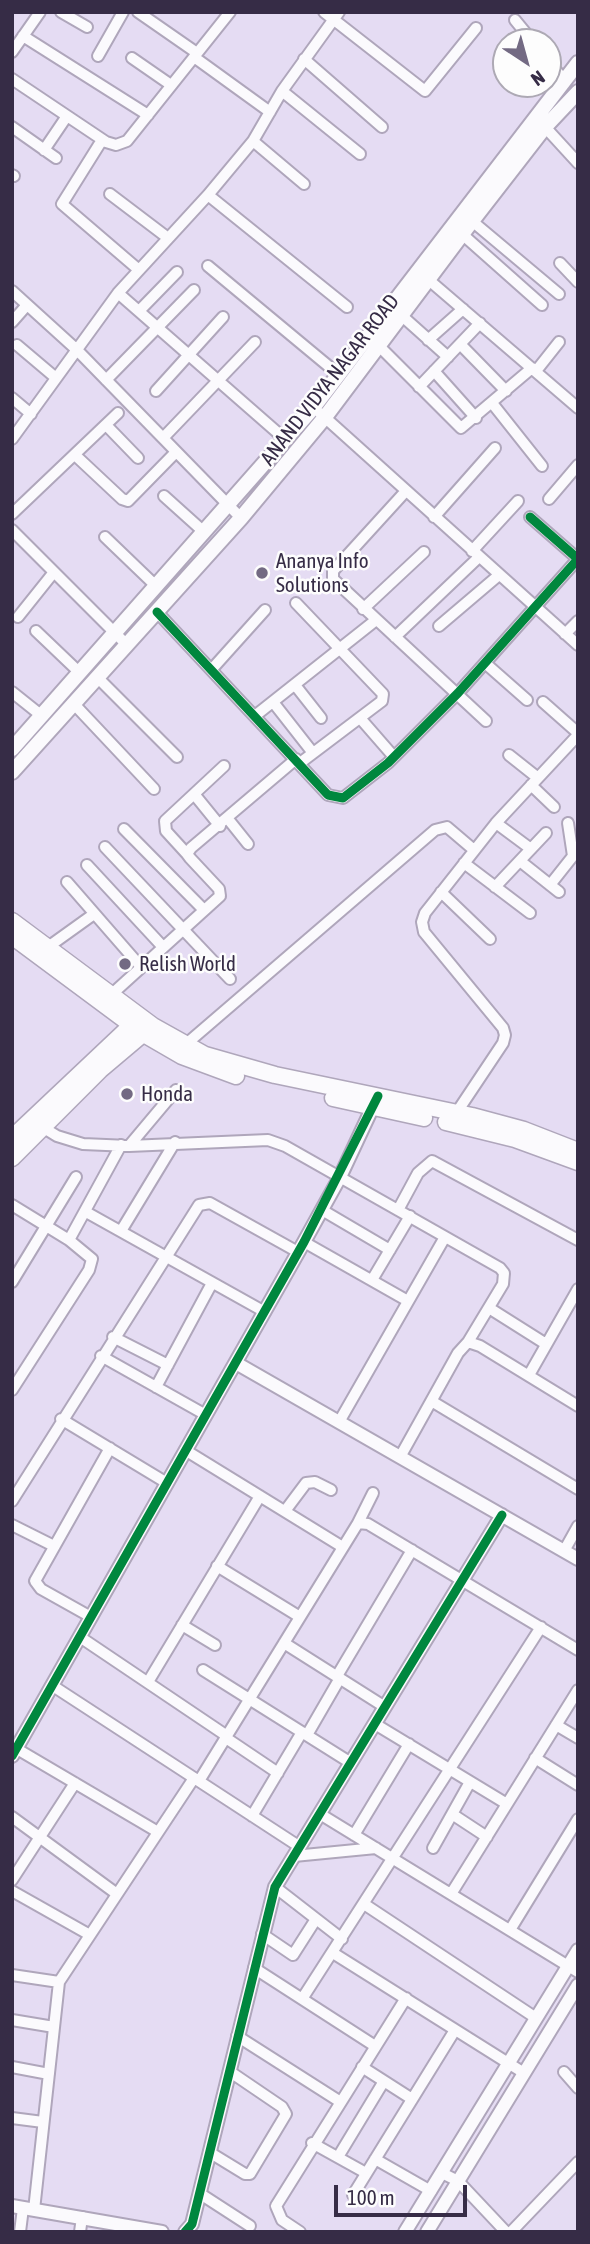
<!DOCTYPE html>
<html>
<head>
<meta charset="utf-8">
<style>
	body { margin:0 }
	#map { position:relative; width:590px; height:2244px; overflow:hidden; background:#e5dcf3; font-family:"Asap Condensed",sans-serif }
	canvas { display:block }
	.frame { position:absolute; inset:0; border:14px solid #362c46; pointer-events:none }
	.north { position:absolute; left:492px; top:28px; width:70px; height:70px; box-sizing:border-box; background:#fdfdfd; border:2px solid #ada9b4; border-radius:50%; rotate:144deg; font-size:19px; font-weight:700; line-height:28px; text-align:center; color:#362c46 }
	.north::after { content:''; display:block; margin:auto; width:24px; height:32px; background:#736a83; clip-path:polygon(50% 0,100% 100%,50% 72%,0 100%) }
	.scale { position:absolute; left:334px; top:2185px; width:133px; height:32px; box-sizing:border-box; border:4px solid #362c46; border-top:0; padding-left:9px; font-size:21px; line-height:24px; white-space:nowrap; color:#362c46; -webkit-text-stroke:5px #fdfdfd; paint-order:stroke }
</style>
</head>
<body>
<div id="map">
<canvas width="590" height="2244"></canvas>
<div class="frame"></div>
<div class="north">N</div>
<div class="scale">100 m</div>
</div>
<script>
const g = document.querySelector('canvas').getContext('2d');
g.lineJoin = 'round';
const toPath = rows => new Path2D(rows.map(r => 'M' + r).join(''));
function stroke(path, color, width, dash) { g.strokeStyle = color; g.lineWidth = width; g.lineCap = dash ? 'butt' : 'round'; g.setLineDash(dash || []); g.stroke(path); }
function label(font, color, halo, rows, align = 'center') {
  g.font = font + ' "Asap Condensed",sans-serif'; g.lineWidth = 5; g.setLineDash([]); g.textBaseline = 'middle'; g.strokeStyle = halo; g.fillStyle = color; for (const [text, x, y, turn = 0] of rows) {
    g.save(); g.translate(x, y); g.rotate((+turn || 0) * Math.PI / 180); g.textAlign = isNaN(turn) ? turn : align; if (halo) g.strokeText(text, 0, 0); g.fillText(text, 0, 0); g.restore();
  }
}
const minor = toPath([
	[61,12,87,27],
	[138,12,197,53],
	[324,12,425,91,476,28],
	[515,20,533,42],
	[23,36,148,115],
	[12,52,40,12],
	[98,56,123,12],
	[194,57,270,112],
	[132,58,171,85],
	[304,59,382,127],
	[548,61,564,80],
	[12,79,106,142,116,145,127,141,230,12],
	[282,91,360,154],
	[12,127,56,158],
	[545,127,578,163],
	[102,140,62,204,139,270],
	[253,141,304,184],
	[44,150,67,116],
	[12,175,14,176],
	[110,194,168,238],
	[208,195,347,307],
	[472,221,559,294],
	[462,234,542,305],
	[560,263,578,282],
	[208,266,338,374],
	[423,275,578,408],
	[12,291,77,350,241,518],
	[118,293,286,440],
	[139,311,177,272],
	[401,315,448,357],
	[12,322,27,305],
	[428,340,463,309],
	[460,344,506,391],
	[17,345,56,378],
	[378,345,461,428,532,368],
	[434,371,476,418],
	[536,371,559,342],
	[106,380,194,290],
	[419,387,480,323],
	[156,391,223,317],
	[12,398,31,414],
	[492,403,542,466],
	[320,413,578,645],
	[106,425,138,458],
	[163,438,255,342],
	[12,439,118,293,208,195,253,141,282,91,339,12],
	[75,455,122,499,128,501,176,452],
	[405,492,333,571,333,579,486,721],
	[164,496,204,532],
	[549,499,578,465],
	[12,514,118,413],
	[434,517,495,448],
	[12,530,127,645],
	[105,537,156,586],
	[472,551,518,501],
	[296,603,383,694,382,701,300,763],
	[363,609,424,552],
	[157,612,328,795,343,798,388,763,458,693,578,559,530,517],
	[18,617,54,572],
	[439,626,499,575],
	[36,631,80,673],
	[565,634,578,621],
	[395,637,479,557],
	[485,663,527,700],
	[212,669,265,610],
	[98,678,177,757],
	[295,685,321,718],
	[12,692,42,716],
	[273,702,313,753],
	[543,702,578,733],
	[74,704,154,789],
	[256,715,376,620],
	[360,718,394,757],
	[509,755,538,778],
	[531,785,554,807],
	[194,794,220,826],
	[228,819,248,844],
	[496,823,531,849],
	[124,829,204,910],
	[105,847,230,979],
	[187,854,166,831,165,821,224,766],
	[520,861,559,892],
	[464,863,530,913],
	[87,865,163,947],
	[67,882,141,967],
	[550,885,573,856,568,823],
	[495,887,546,833],
	[441,892,490,939],
	[48,947,94,914],
	[112,994,220,896,219,889,190,858,187,854,191,848,296,759],
	[185,1045,435,830,447,827,474,850],
	[453,1118,503,1043,505,1035,503,1028,424,932,422,922,425,913,496,823,578,735],
	[39,1125,57,1136,83,1144,129,1146,268,1140,285,1146,500,1268,504,1273,503,1284,468,1342],
	[129,1146,176,1090],
	[12,1205,69,1240,92,1259,89,1270,12,1390],
	[322,1210,390,1250],
	[398,1210,418,1173,432,1161,578,1240],
	[86,1212,265,1312],
	[121,1231,175,1142],
	[69,1240,121,1145],
	[304,1242,408,1301],
	[372,1280,410,1216],
	[12,1282,76,1177],
	[489,1308,546,1344],
	[113,1337,168,1365],
	[101,1356,206,1415],
	[529,1375,578,1289],
	[156,1387,212,1283],
	[433,1402,578,1489],
	[61,1419,167,1483],
	[339,1422,445,1237],
	[185,1450,341,1546],
	[400,1457,458,1353,468,1342,480,1346,578,1406],
	[12,1501,199,1205,210,1203,298,1252],
	[285,1511,306,1483,315,1482,331,1490],
	[358,1523,373,1493],
	[12,1525,54,1546],
	[564,1551,578,1526],
	[217,1566,300,1617],
	[91,1617,41,1589,35,1581,110,1448],
	[182,1625,215,1645],
	[80,1637,227,1736],
	[284,1643,385,1707],
	[203,1670,351,1763],
	[337,1676,412,1550],
	[148,1682,260,1496],
	[53,1686,300,1847],
	[375,1724,507,1804],
	[556,1725,578,1738],
	[307,1735,340,1678],
	[226,1738,278,1773],
	[12,1746,158,1832],
	[535,1758,578,1785],
	[199,1781,358,1523,368,1524,578,1650],
	[320,1814,578,1972],
	[452,1814,487,1837],
	[252,1816,302,1732],
	[12,1817,117,1894],
	[354,1835,409,1744],
	[433,1848,470,1782],
	[294,1856,376,1848],
	[12,1880,75,1783],
	[275,1887,342,1939],
	[12,1891,90,1935],
	[451,1894,578,1690],
	[364,1904,536,2018],
	[510,1930,578,1819],
	[262,1934,293,1955,316,1919],
	[333,1953,524,2073],
	[254,1968,375,2046],
	[12,1975,59,1982],
	[302,1999,541,1627],
	[12,2020,54,2027],
	[237,2036,339,2101],
	[12,2067,49,2074],
	[362,2067,412,2099],
	[564,2072,578,2088],
	[12,2118,43,2122],
	[312,2143,366,2173],
	[209,2152,245,2174,250,2174,286,2114,282,2107,229,2071],
	[338,2157,384,2081],
	[375,2159,431,2191],
	[442,2173,458,2181,506,2232],
	[199,2193,250,2226],
	[353,2195,455,2030],
	[34,2210,59,1982,194,1778],
	[20,2232,23,2208],
	[80,2232,82,2217],
	[300,2232,282,2220,276,2206,406,1998],
	[511,2232,578,2162]
]);
const tertiary = toPath([
	[236,1363,578,1559],
	[12,1756,304,1242,340,1177,376,1100],
	[12,2206,162,2232],
	[185,2232,192,2224,275,1887,502,1515],
	[405,2232,578,1950],
	[427,2232,578,1985]
]);
const secondary = toPath([
	[12,749,313,408,578,63],
	[12,772,241,518,325,417,472,221,545,127,578,92]
]);
const primary = toPath([
	[12,921,153,1026,205,1055,275,1075,472,1116,524,1130,578,1151],
	[12,936,144,1034,182,1056,236,1076],
	[333,1098,424,1118],
	[446,1122,515,1139,578,1162],
	[12,1138,137,1020],
	[12,1158,100,1070,151,1027]
]);
stroke(minor, '#afa6bb', 14);
stroke(tertiary, '#afa6bb', 16);
stroke(secondary, '#afa6bb', 18);
stroke(primary, '#afa6bb', 19);
stroke(minor, '#fbfafd', 10);
stroke(tertiary, '#fbfafd', 12);
stroke(secondary, '#fbfafd', 14);
stroke(primary, '#fbfafd', 16);
stroke(toPath([
	[157,612,328,795,343,798,388,763,458,693,578,559,530,517],
	[12,1756,304,1242,378,1096],
	[185,2232,192,2224,275,1887,502,1515]
]), '#00873e', 9);
for (const [x, y, r, color] of [
	[262,573,7,"#736a83"],
	[125,964,7,"#736a83"],
	[127,1094,7,"#736a83"]
]) { const dot = new Path2D(); dot.arc(x, y, r, 0, 2 * Math.PI); g.fillStyle = color; g.fill(dot); stroke(dot, '#fdfdfd', 2.5); }
label('21px', '#362c46', '#fdfdfd', [
	["ANAND VIDYA NAGAR ROAD",330,380,-52]
]);
label('21px', '#362c46', '#fdfdfd', [
	["Ananya Info",276,561],
	["Solutions",276,585],
	["Relish World",139,964],
	["Honda",141,1094]
], 'left');
</script>
</body>
</html>
